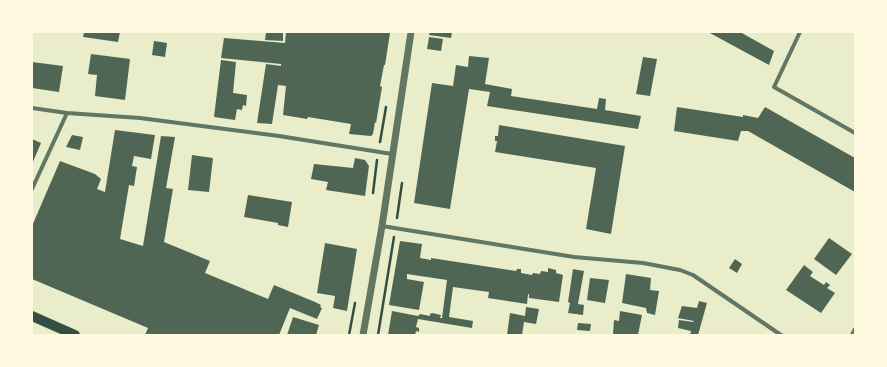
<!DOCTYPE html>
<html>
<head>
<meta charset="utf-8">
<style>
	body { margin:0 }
	#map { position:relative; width:887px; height:367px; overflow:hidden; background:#e9edc9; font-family:"PT Serif",serif }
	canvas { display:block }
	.frame { position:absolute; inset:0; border:33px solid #fefae0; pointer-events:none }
</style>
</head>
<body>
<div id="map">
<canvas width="887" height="367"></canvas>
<div class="frame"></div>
</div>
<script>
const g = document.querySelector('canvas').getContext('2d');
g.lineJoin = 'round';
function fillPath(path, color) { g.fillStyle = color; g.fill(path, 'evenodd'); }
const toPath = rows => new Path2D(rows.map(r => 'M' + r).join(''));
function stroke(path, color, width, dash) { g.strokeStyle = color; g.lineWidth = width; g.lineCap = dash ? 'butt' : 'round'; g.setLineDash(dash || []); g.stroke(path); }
fillPath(toPath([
	[84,32,120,32,118,42,83,37],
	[266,32,283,32,283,41,265,40],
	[286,32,390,33,385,65,384,65,380,86,382,87,376,123,375,122,373,134,371,136,349,134,351,124,308,117,307,119,283,115,286,86,278,85,272,124,257,123,266,64,281,66,281,64,221,58,224,38,285,43],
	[430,32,452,32,451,38,429,35],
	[708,32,740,32,774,51,769,65],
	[429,37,443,39,441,51,427,49],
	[154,41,167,43,165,57,152,55],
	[91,54,130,59,125,100,95,96,97,75,88,74],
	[469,56,489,58,485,84,512,89,511,96,597,109,599,98,606,99,605,110,641,116,638,129,487,106,490,92,469,89,450,209,414,203,432,83,453,86,456,65,468,67],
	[643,57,657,59,650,96,636,94],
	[221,60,236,62,233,93,247,95,246,106,243,105,242,110,237,109,235,120,214,117],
	[32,62,63,66,59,92,32,88],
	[677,107,743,117,743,115,758,118,765,107,855,158,855,192,748,131,741,131,738,141,674,131],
	[499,125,625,146,611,234,586,229,596,168,495,152,497,141,495,141,495,136,498,136],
	[115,130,155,135,151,159,134,156,132,166,137,167,134,186,129,185,120,239,143,246,161,136,175,137,166,188,173,189,164,242,210,261,205,273,268,299,274,285,315,302,321,305,320,307,322,308,317,319,290,308,279,335,145,335,148,328,32,279,32,226,60,161,95,174,101,179,97,189,105,192],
	[72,135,83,137,80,150,66,147],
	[32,139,41,143,32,164],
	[192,155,213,158,209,192,188,190],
	[355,158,365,160,369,166,365,196,326,190,328,182,311,179,314,164,353,168],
	[248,195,292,202,288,227,278,225,278,223,244,217],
	[829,238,852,254,836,275,814,259],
	[400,241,422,244,420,258,431,260,431,258,516,271,517,269,521,269,521,273,532,275,533,273,540,274,541,271,548,272,548,268,556,270,556,273,563,275,559,302,529,298,529,294,528,294,527,304,488,298,489,292,453,287,449,317,473,321,472,328,418,319,416,327,419,328,419,332,416,331,415,335,388,335,392,311,418,316,420,314,430,316,430,314,432,313,441,315,440,318,442,318,447,280,407,274,407,279,424,282,419,310,389,305],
	[325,243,357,249,347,311,333,308,335,296,317,293],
	[735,259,742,264,737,273,729,268],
	[804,265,813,272,810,276,824,285,826,282,830,285,827,288,835,293,821,313,786,290],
	[573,269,584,271,578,304,584,305,583,315,568,313,570,303,568,302],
	[626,274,651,278,650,290,659,291,655,315,647,313,646,308,622,303],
	[590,278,609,280,605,303,587,300],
	[699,301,707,303,698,335,690,335,691,331,678,328,679,320,693,322,694,321,678,318,682,306,697,308],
	[526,307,539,309,536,324,524,322,522,335,507,335,510,313,525,316],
	[620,311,642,315,638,335,613,335,614,320,619,321],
	[293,317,319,325,316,335,287,335],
	[578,323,591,324,590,331,577,330]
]), '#4f6655');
stroke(toPath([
	[380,142,386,107],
	[373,193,377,160],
	[397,218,402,183],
	[349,335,355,303],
	[378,335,394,237]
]), '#344e41', 2.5);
stroke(toPath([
	[800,32,774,87,855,133],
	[32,108,67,113,140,118,279,136,392,154],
	[32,189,67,113],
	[382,226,574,257,643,263,680,270,693,275,781,335],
	[852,335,855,329]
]), '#617663', 4);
stroke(toPath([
	[363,335,382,226,411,32]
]), '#617663', 7);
stroke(toPath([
	[32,316,75,335]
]), '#344e41', 10);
</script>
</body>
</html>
